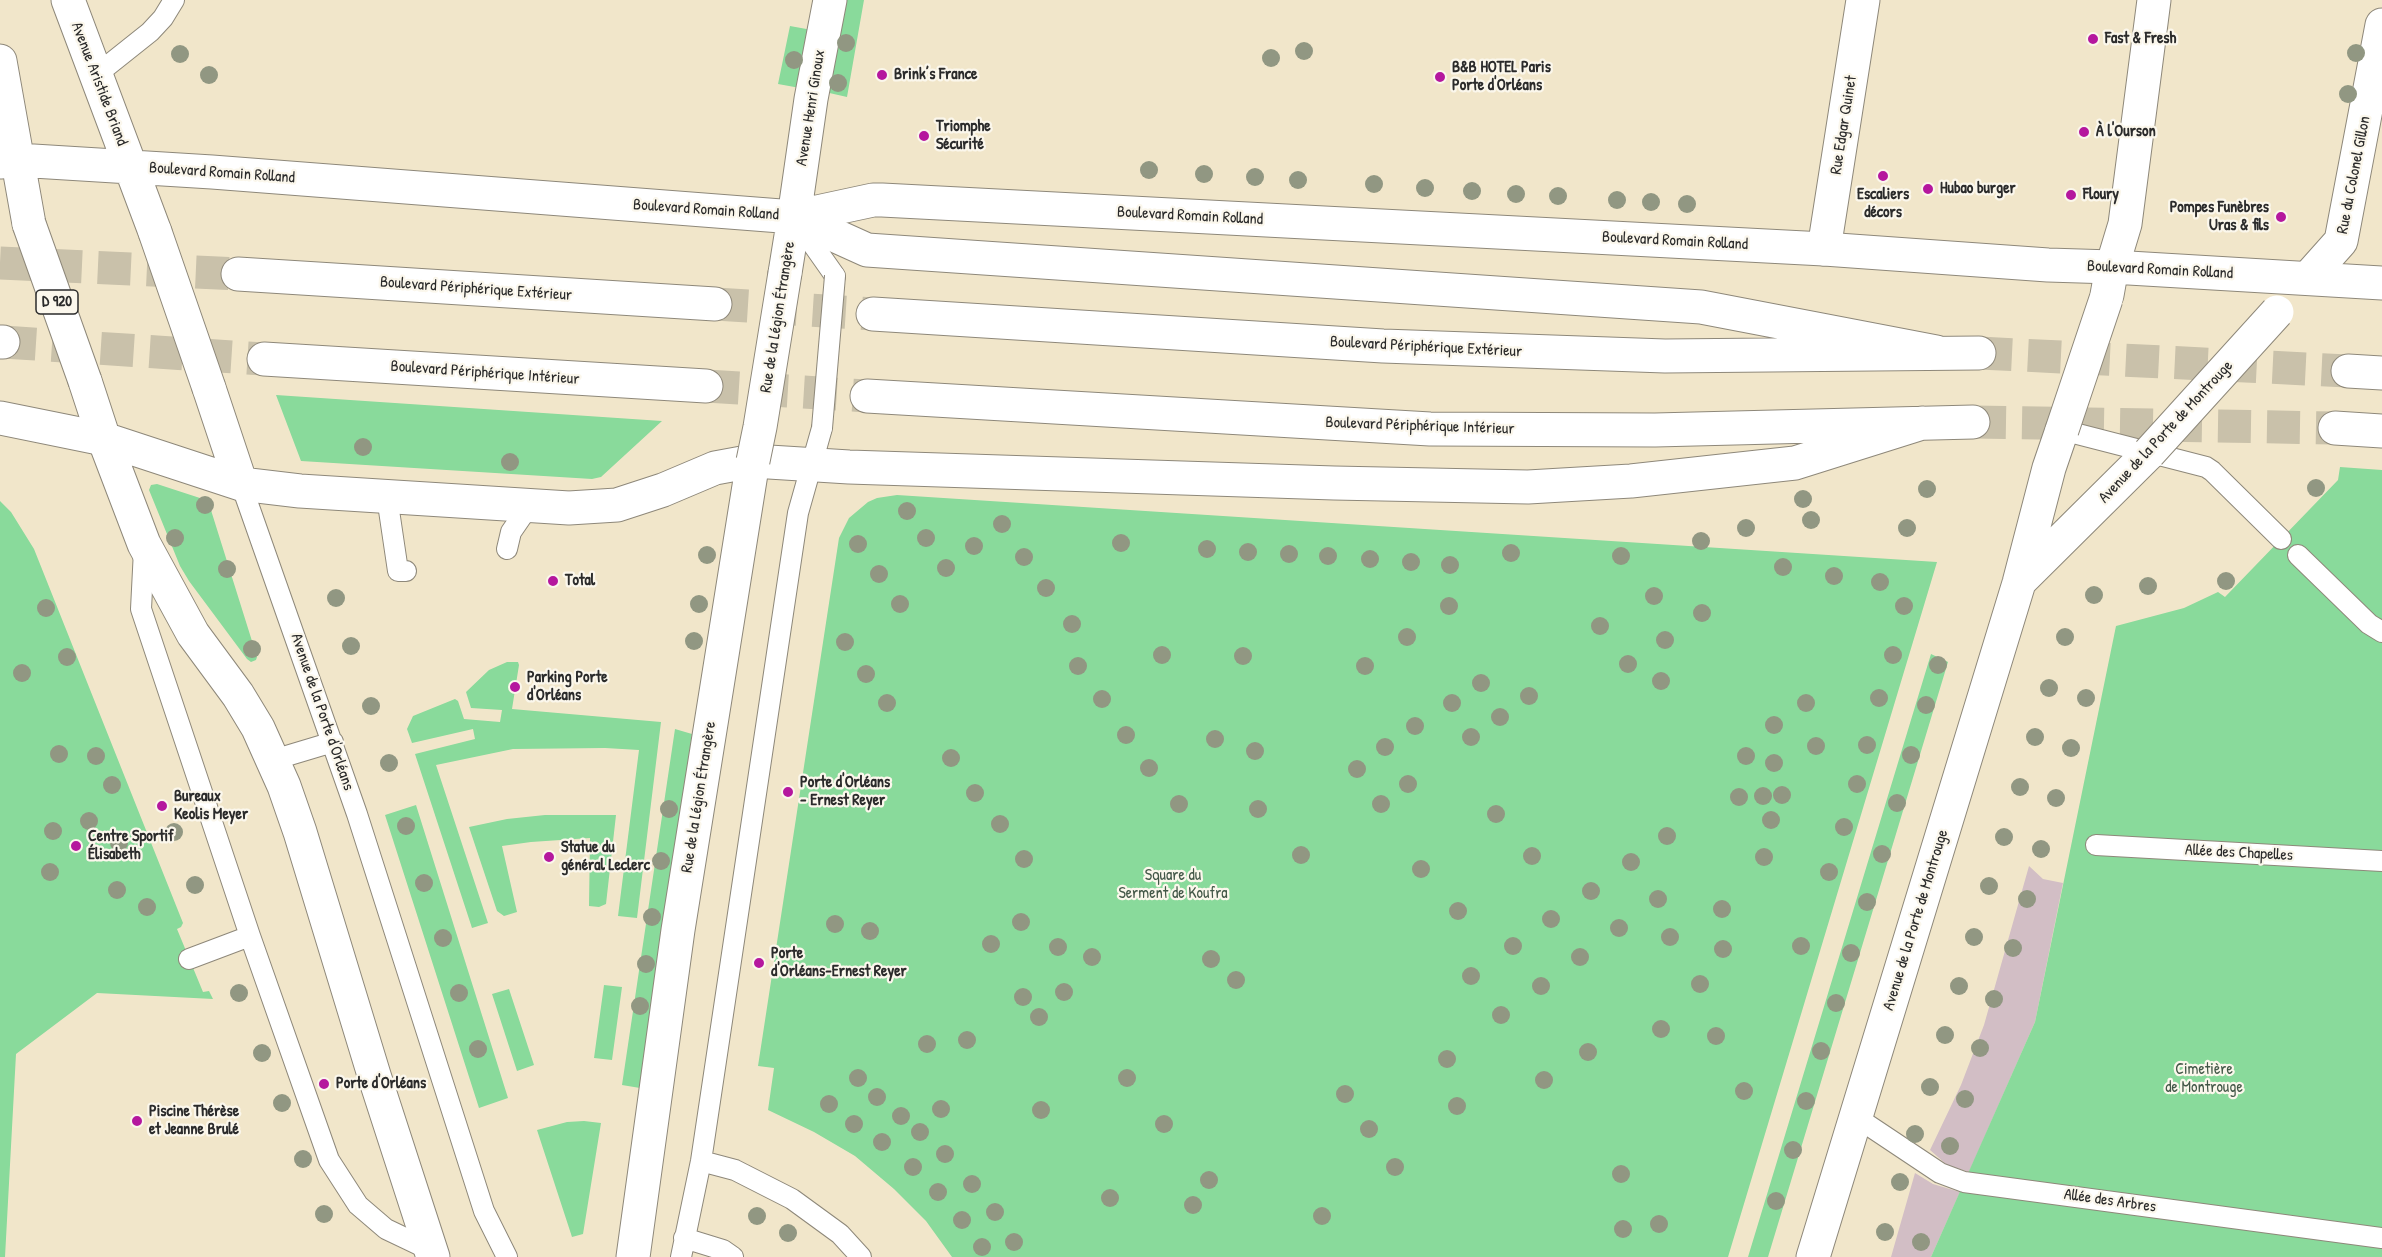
<!DOCTYPE html>
<html>
<head>
<meta charset="utf-8">
<style>
	body { margin:0 }
	canvas { display:block; background:#f1e6ca }
</style>
</head>
<body>
<canvas width="2382" height="1257"></canvas>
<script>
const g = document.querySelector('canvas').getContext('2d');
g.lineJoin = 'round';
function fillPath(path, color) { g.fillStyle = color; g.fill(path, 'evenodd'); }
const toPath = rows => new Path2D(rows.map(r => 'M' + r).join(''));
function stroke(path, color, width, dash) { g.strokeStyle = color; g.lineWidth = width; g.lineCap = dash ? 'butt' : 'round'; g.setLineDash(dash || []); g.stroke(path); }
function label(font, color, halo, rows, align = 'center') {
  g.font = font + ' "Patrick Hand",sans-serif'; g.lineWidth = 4.5; g.setLineDash([]); g.textBaseline = 'middle'; g.strokeStyle = halo; g.fillStyle = color; for (const [text, x, y, turn = 0] of rows) {
    g.save(); g.translate(x, y); g.rotate((+turn || 0) * Math.PI / 180); g.textAlign = isNaN(turn) ? turn : align; if (halo) g.strokeText(text, 0, 0); g.fillText(text, 0, 0); g.restore();
  }
}
fillPath(toPath([
	[2029,866,2043,879,2063,883,2035,1022,1969,1172,1947,1165,1930,1150,1961,1085,1984,1025],
	[1915,1173,1933,1184,1960,1192,1931,1257,1891,1257]
]), '#d2bec5');
fillPath(toPath([
	[842,0,864,0,847,97,825,92],
	[790,26,812,30,800,88,778,84],
	[276,395,662,421,601,477,592,479,301,461],
	[2340,467,2382,470,2382,1257,1931,1257,2035,1022,2116,626,2184,608,2218,592,2225,597,2338,480],
	[157,484,203,499,210,507,257,657,256,660,251,662,247,659,189,581,180,566,149,490,151,485],
	[897,495,1937,562,1728,1257,952,1257,926,1221,894,1189,855,1156,814,1132,768,1110,774,1068,758,1066,839,538,849,518,868,502,877,498],
	[0,501,11,512,34,549,183,923,181,927,177,929,203,992,209,991,213,999,97,993,16,1054,5,1257,0,1257],
	[1931,654,1948,662,1768,1257,1748,1257],
	[507,662,518,662,519,665,512,709,661,722,637,918,618,916,639,750,605,748,513,749,436,765,488,923,472,928,415,754,475,739,473,729,412,743,407,729,413,716,455,699,458,701,464,719,500,722,502,710,471,708,466,692,489,670],
	[675,729,692,734,640,1088,622,1085],
	[416,805,508,1098,479,1108,385,815],
	[545,815,616,815,606,904,599,907,589,906,590,838,531,842,502,846,517,912,504,916,497,911,469,827,507,819],
	[604,985,622,987,612,1060,594,1058],
	[509,989,534,1065,517,1071,492,994],
	[584,1121,601,1123,583,1234,572,1237,537,1130,567,1122]
]), '#89da9b');
stroke(toPath([
	[0,263,238,274],
	[715,304,873,314],
	[3,342,264,359],
	[1979,353,2348,371],
	[706,386,867,396],
	[1973,422,2335,428]
]), '#c9c1aa', 33, [33, 16]);
const service = toPath([
	[96,75,150,32,163,18,174,0],
	[797,222,835,276],
	[2062,430,2206,467,2212,471,2281,539],
	[241,484,357,814,484,1211,507,1257],
	[387,497,398,571,406,571],
	[507,549,511,532,522,516,533,506],
	[144,550,141,609,250,936,329,1160,358,1205,386,1229,430,1250],
	[2298,555,2369,624,2382,632],
	[273,760,333,742],
	[2096,845,2382,861],
	[189,959,250,936],
	[1856,1117,1940,1173,1964,1182,2382,1238],
	[701,1161,735,1170,792,1199,840,1234,861,1257],
	[684,1238,723,1250,733,1257],
	[681,1257,701,1161,798,513,822,428]
]);
const minor = toPath([
	[1824,249,1863,0],
	[2308,278,2341,241,2382,25]
]);
const tertiary = toPath([
	[2107,295,2112,267,2382,283],
	[2020,581,2149,453],
	[1813,1257,2019,583,2049,468,2062,430]
]);
const secondary = toPath([
	[830,0,811,99,794,217,873,200,882,200,1824,249,2048,265,2112,267,2125,224,2154,0]
]);
const primary = toPath([
	[68,0,155,232],
	[0,61,29,224],
	[17,160,212,172,794,217,785,273],
	[85,381,104,439,144,544,193,634,238,695,258,728,284,786,300,832,374,1075,433,1257],
	[209,388,241,484],
	[104,439,241,484,300,491,569,508,617,505,663,490,715,468,753,461,678,930,633,1257]
]);
const trunk = toPath([
	[794,217,867,250,1701,307,1936,352],
	[238,274,715,304],
	[873,314,1383,346,1665,356,1979,353],
	[0,342,3,342],
	[264,359,706,386],
	[2348,371,2382,373],
	[867,396,1430,429,1655,430,1973,422],
	[2335,428,2382,431],
	[753,461,849,467,1334,483,1528,487,1631,481,1795,463,1922,423]
]);
const motorway = toPath([
	[0,162,17,160],
	[0,418,104,439]
]);
stroke(service, '#8e887a', 22);
stroke(minor, '#8e887a', 35);
stroke(tertiary, '#8e887a', 35);
stroke(secondary, '#8e887a', 35);
stroke(primary, '#8e887a', 35);
stroke(trunk, '#8e887a', 35);
stroke(motorway, '#8e887a', 35);
stroke(service, '#fff', 20);
stroke(minor, '#fff', 33);
stroke(tertiary, '#fff', 33);
stroke(secondary, '#fff', 33);
stroke(primary, '#fff', 33);
stroke(trunk, '#fff', 33);
stroke(motorway, '#fff', 33);
const serviceBridge = toPath([
	[822,428,835,276]
]);
const tertiaryBridge = toPath([
	[2062,430,2106,299],
	[2149,453,2277,312]
]);
const primaryBridge = toPath([
	[29,224,85,381],
	[155,232,209,388],
	[753,461,760,427,785,273]
]);
stroke(serviceBridge, '#8e887a', 22, []);
stroke(tertiaryBridge, '#8e887a', 35, []);
stroke(primaryBridge, '#8e887a', 35, []);
stroke(serviceBridge, '#fff', 20);
stroke(tertiaryBridge, '#fff', 33);
stroke(primaryBridge, '#fff', 33);
g.fillStyle = '#919782';
for (const [x, y] of [
	[846,43],
	[1304,51],
	[2356,53],
	[180,54],
	[1271,58],
	[794,60],
	[209,75],
	[838,83],
	[2348,94],
	[1149,170],
	[1204,174],
	[1255,177],
	[1298,180],
	[1374,184],
	[1425,188],
	[1472,191],
	[1516,194],
	[1558,196],
	[1617,200],
	[1651,202],
	[1687,204],
	[363,447],
	[510,462],
	[2316,488],
	[1927,489],
	[1803,499],
	[205,505],
	[907,511],
	[1811,520],
	[1002,524],
	[1746,528],
	[1907,528],
	[175,538],
	[926,538],
	[1701,541],
	[1121,543],
	[858,544],
	[974,546],
	[1207,549],
	[1248,552],
	[1511,553],
	[1289,554],
	[707,555],
	[1328,556],
	[1621,556],
	[1024,557],
	[1370,559],
	[1411,562],
	[1450,565],
	[1783,567],
	[946,568],
	[227,569],
	[879,574],
	[1834,576],
	[2226,581],
	[1880,582],
	[2148,586],
	[1046,588],
	[2094,595],
	[1654,596],
	[336,598],
	[699,604],
	[900,604],
	[1449,606],
	[1904,606],
	[46,608],
	[1702,613],
	[1072,624],
	[1600,626],
	[1407,637],
	[2065,637],
	[1665,640],
	[694,641],
	[845,642],
	[351,646],
	[252,649],
	[1162,655],
	[1893,655],
	[1243,656],
	[67,657],
	[1628,664],
	[1938,665],
	[1078,666],
	[1365,666],
	[22,673],
	[866,674],
	[1661,681],
	[1481,683],
	[2049,688],
	[1529,696],
	[1879,698],
	[2086,698],
	[1102,699],
	[887,703],
	[1452,703],
	[1806,703],
	[1926,705],
	[371,706],
	[1500,717],
	[1774,725],
	[1415,726],
	[1126,735],
	[1471,737],
	[2035,737],
	[1215,739],
	[1867,745],
	[1816,746],
	[1385,747],
	[2071,748],
	[1255,751],
	[59,754],
	[1911,755],
	[96,756],
	[1746,756],
	[951,758],
	[389,763],
	[1774,763],
	[1149,768],
	[1357,769],
	[1408,784],
	[1857,784],
	[112,785],
	[2020,787],
	[975,793],
	[1782,795],
	[1763,796],
	[1739,797],
	[2056,798],
	[1897,803],
	[1179,804],
	[1381,804],
	[669,809],
	[1258,809],
	[1496,814],
	[1771,820],
	[89,821],
	[1000,824],
	[406,826],
	[1844,827],
	[53,831],
	[174,832],
	[1667,836],
	[2004,837],
	[119,843],
	[2041,849],
	[1882,854],
	[1301,855],
	[1532,856],
	[1764,857],
	[1024,859],
	[661,861],
	[1631,862],
	[1421,869],
	[50,872],
	[1829,872],
	[424,883],
	[195,885],
	[1989,886],
	[117,890],
	[1591,891],
	[1658,899],
	[2027,899],
	[1867,902],
	[147,907],
	[1722,909],
	[1458,911],
	[652,917],
	[1551,919],
	[1021,922],
	[835,924],
	[1619,928],
	[870,931],
	[1670,937],
	[1974,937],
	[443,938],
	[991,944],
	[1513,946],
	[1801,946],
	[1058,947],
	[2013,948],
	[1723,949],
	[1851,953],
	[1092,957],
	[1580,957],
	[1211,959],
	[646,964],
	[1471,976],
	[1236,980],
	[1700,984],
	[1541,986],
	[1959,986],
	[1064,992],
	[239,993],
	[459,993],
	[1023,997],
	[1994,999],
	[1836,1003],
	[640,1006],
	[1501,1015],
	[1039,1017],
	[1661,1029],
	[1945,1035],
	[1716,1036],
	[967,1040],
	[927,1044],
	[1980,1048],
	[478,1049],
	[1821,1051],
	[1588,1052],
	[262,1053],
	[1447,1059],
	[858,1078],
	[1127,1078],
	[1544,1080],
	[1930,1087],
	[1744,1091],
	[1345,1094],
	[877,1097],
	[1965,1099],
	[1806,1101],
	[282,1103],
	[829,1104],
	[1457,1106],
	[941,1109],
	[1041,1110],
	[901,1116],
	[854,1124],
	[1164,1124],
	[1369,1129],
	[920,1132],
	[1915,1134],
	[882,1142],
	[1950,1146],
	[1793,1150],
	[945,1154],
	[303,1159],
	[913,1167],
	[1395,1167],
	[1621,1174],
	[1209,1180],
	[1900,1182],
	[972,1184],
	[938,1192],
	[1110,1198],
	[1776,1201],
	[1193,1205],
	[995,1212],
	[324,1214],
	[757,1216],
	[1322,1216],
	[962,1220],
	[1659,1224],
	[1623,1229],
	[1885,1232],
	[788,1233],
	[1014,1242],
	[1921,1242],
	[982,1247]
]) { g.beginPath(); g.arc(x, y, 9, 0, 2 * Math.PI); g.fill(); }
for (const [x, y, r, color] of [
	[2093,39,6,"#b5179e"],
	[882,75,6,"#b5179e"],
	[1440,77,6,"#b5179e"],
	[2084,132,6,"#b5179e"],
	[924,136,6,"#b5179e"],
	[1883,176,6,"#b5179e"],
	[1928,189,6,"#b5179e"],
	[2071,195,6,"#b5179e"],
	[2281,217,6,"#b5179e"],
	[553,581,6,"#b5179e"],
	[515,687,6,"#b5179e"],
	[788,792,6,"#b5179e"],
	[162,806,6,"#b5179e"],
	[76,846,6,"#b5179e"],
	[549,857,6,"#b5179e"],
	[759,963,6,"#b5179e"],
	[324,1084,6,"#b5179e"],
	[137,1121,6,"#b5179e"]
]) { const dot = new Path2D(); dot.arc(x, y, r, 0, 2 * Math.PI); g.fillStyle = color; g.fill(dot); stroke(dot, '#fbf7ec', 2); }
for (const [x, y, w] of [
	[57,302,42]
]) { const box = new Path2D(); box.roundRect(x - w / 2, y - 12, w, 24, 4.5); g.fillStyle = '#fbf7ec'; g.fill(box); stroke(box, '#2b2b2b', 1.5); }
label('bold 15px', '#2b2b2b', null, [
	["D 920",57,302]
]);
label('bold 16px', '#2b2b2b', '#fbf7ec', [
	["Fast & Fresh",2105,39],
	["B&B HOTEL Paris",1452,68],
	["Porte d'Orléans",1452,86],
	["Brink’s France",894,75],
	["Triomphe",936,127],
	["Sécurité",936,145],
	["À l'Ourson",2096,132],
	["Hubao burger",1940,189],
	["Escaliers",1883,195,"center"],
	["décors",1883,213,"center"],
	["Floury",2083,195],
	["Pompes Funèbres",2269,208,"right"],
	["Uras & fils",2269,226,"right"],
	["Total",565,581],
	["Parking Porte",527,678],
	["d'Orléans",527,696],
	["Porte d'Orléans",800,783],
	["- Ernest Reyer",800,801],
	["Bureaux",174,797],
	["Keolis Meyer",174,815],
	["Centre Sportif",88,837],
	["Élisabeth",88,855],
	["Statue du",561,848],
	["général Leclerc",561,866],
	["Porte",771,954],
	["d'Orléans-Ernest Reyer",771,972],
	["Porte d'Orléans",336,1084],
	["Piscine Thérèse",149,1112],
	["et Jeanne Brulé",149,1130]
], 'left');
label('16px', '#2b2b2b', '#fbf7ec', [
	["Avenue Aristide Briand",99,84,69],
	["Avenue Henri Ginoux",811,108,-81],
	["Rue Edgar Quinet",1844,125,-81],
	["Boulevard Romain Rolland",222,173,4],
	["Rue du Colonel Gillon",2354,175,-79],
	["Boulevard Romain Rolland",706,210,4],
	["Boulevard Romain Rolland",1190,216,3],
	["Boulevard Romain Rolland",1675,241,3],
	["Boulevard Romain Rolland",2160,270,3],
	["Boulevard Périphérique Extérieur",476,289,4],
	["Rue de la Légion Étrangère",778,317,-81],
	["Boulevard Périphérique Extérieur",1426,347,3],
	["Boulevard Périphérique Intérieur",485,373,4],
	["Boulevard Périphérique Intérieur",1420,426,2],
	["Avenue de la Porte de Montrouge",2166,432,-47],
	["Avenue de la Porte d'Orléans",322,712,71],
	["Rue de la Légion Étrangère",699,797,-81],
	["Allée des Chapelles",2239,853,3],
	["Avenue de la Porte de Montrouge",1916,920,-73],
	["Allée des Arbres",2110,1201,8]
]);
label('16px', '#425747', '#fbf7ec', [
	["Square du",1173,876],
	["Serment de Koufra",1173,894],
	["Cimetière",2204,1070],
	["de Montrouge",2204,1088]
]);
</script>
</body>
</html>
